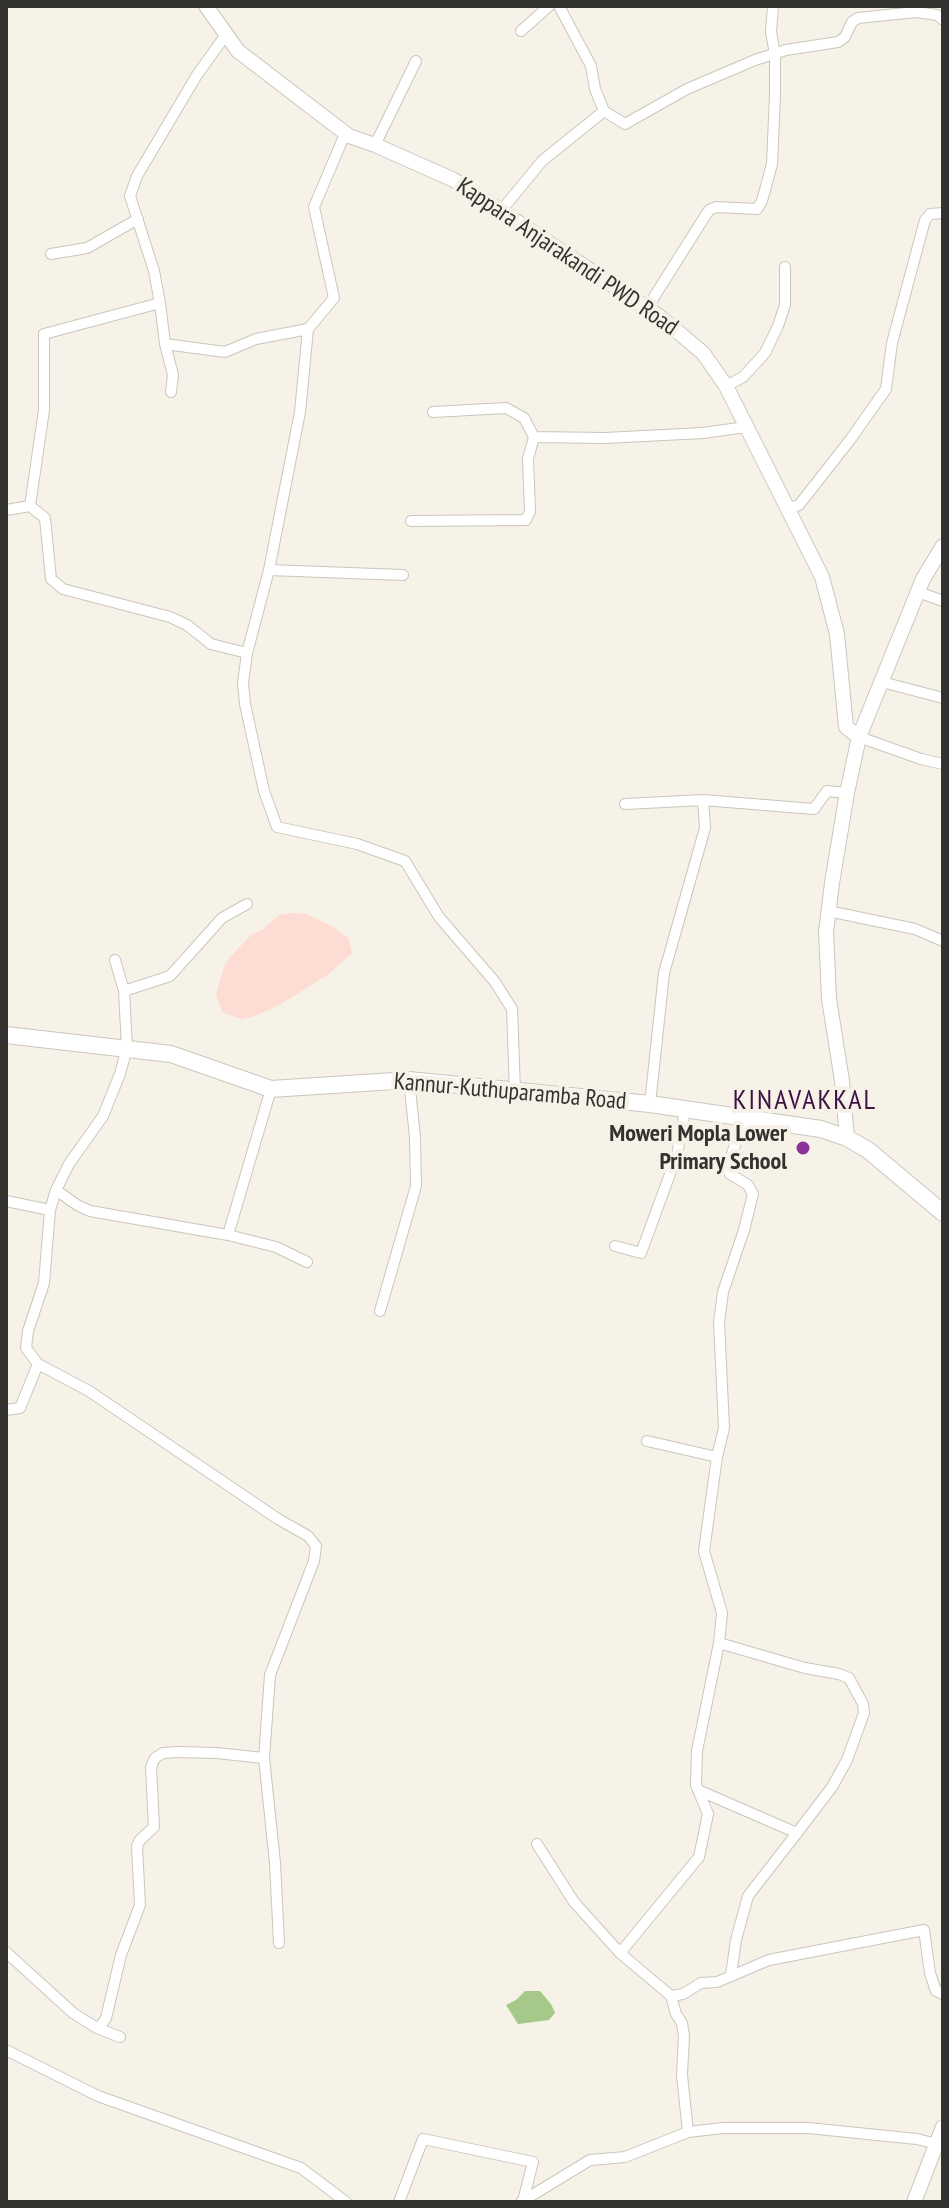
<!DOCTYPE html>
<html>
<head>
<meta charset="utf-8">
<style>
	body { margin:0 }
	#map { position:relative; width:949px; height:2208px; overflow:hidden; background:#f7f2e8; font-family:"PT Sans Narrow",sans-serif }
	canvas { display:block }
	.frame { position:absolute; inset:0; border:8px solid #34322f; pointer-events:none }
</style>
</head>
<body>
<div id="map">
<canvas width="949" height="2208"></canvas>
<div class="frame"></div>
</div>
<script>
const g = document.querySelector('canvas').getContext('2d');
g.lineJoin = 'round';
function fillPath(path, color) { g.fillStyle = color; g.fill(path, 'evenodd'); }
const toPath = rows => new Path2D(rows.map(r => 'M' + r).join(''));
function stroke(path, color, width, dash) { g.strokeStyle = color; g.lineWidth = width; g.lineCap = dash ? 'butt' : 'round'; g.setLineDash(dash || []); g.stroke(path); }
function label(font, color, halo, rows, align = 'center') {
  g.font = font + ' "PT Sans Narrow",sans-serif'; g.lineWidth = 8; g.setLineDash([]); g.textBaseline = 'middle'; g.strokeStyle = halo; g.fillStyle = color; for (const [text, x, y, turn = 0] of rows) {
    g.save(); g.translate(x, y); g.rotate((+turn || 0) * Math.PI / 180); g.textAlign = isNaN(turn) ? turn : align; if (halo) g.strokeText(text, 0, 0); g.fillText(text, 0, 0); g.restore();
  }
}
fillPath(toPath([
	[292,913,307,914,335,928,349,939,352,953,329,974,281,1004,255,1016,241,1019,222,1012,216,995,224,966,230,957,252,934,262,930,279,915]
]), '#fddcd3');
fillPath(toPath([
	[525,1991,540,1991,551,2004,555,2013,549,2020,518,2024,506,2005,516,2000]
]), '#a6c989');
const minor = toPath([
	[559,6,591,66,595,89,604,111],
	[521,31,549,6],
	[604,111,625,124,687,89,755,60,786,50,838,42,845,37,852,22,858,18,916,12,937,15,943,20],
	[345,134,314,207,334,298,308,329,256,339,225,352,165,344,160,303,44,334,44,410,30,506,45,518,51,579,63,589,170,617,187,625,211,644,247,653,243,683,245,704,264,791,277,827,357,844,405,861,439,917,495,982,512,1009,515,1091],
	[375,145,416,61],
	[501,211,542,161,604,111],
	[51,254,87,248,138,219],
	[160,303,154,271,130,196,137,176,197,75,225,36],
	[647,308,709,210,716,207,757,209,762,201,772,164,775,95,775,54,771,32,773,6],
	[165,344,173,375,171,392],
	[726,386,743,377,765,353,778,326,785,305,785,267],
	[534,437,605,438,703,433,746,427],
	[789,508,799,505,850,440,886,389,892,343,925,220,930,214,943,213],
	[6,510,30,506],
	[411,521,526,520,530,511,528,459,534,437,524,418,506,408,433,412],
	[269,570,403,575],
	[918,592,943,601],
	[247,653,269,570,300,412,308,329],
	[882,682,943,698],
	[859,737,921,759,943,764],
	[625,804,703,800],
	[828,911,915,929,943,941],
	[115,960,124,991,127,1048,120,1074,103,1116,69,1164,56,1190,50,1210,44,1283,28,1331,26,1348,38,1364,89,1391,278,1519,308,1536,316,1546,314,1561,270,1675,264,1758,275,1863,279,1943],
	[124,991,170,976,222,918,247,904],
	[650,1104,664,973,705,828,703,800,814,809,827,791,847,793],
	[56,1190,77,1205,90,1211,228,1235,271,1089],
	[6,1201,50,1210],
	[228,1235,276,1247,307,1262],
	[615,1246,641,1253,677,1155,685,1110],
	[380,1311,416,1186,415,1137,409,1080],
	[6,1410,20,1408,38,1364],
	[647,1441,717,1457],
	[719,1643,805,1668,839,1674,849,1678,863,1704,864,1713,847,1760,832,1787,797,1833],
	[698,1790,797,1833,748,1896,736,1940,731,1975],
	[537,1844,574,1902,620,1953,671,1996,683,1994,701,1983,717,1982,769,1960,924,1930,930,1973,936,1991,943,1994],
	[6,1952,73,2013,97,2028,102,2024,106,2018,121,1955,140,1905,137,1846,140,1840,154,1827,151,1767,155,1758,163,1753,178,1752,216,1753,264,1758],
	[620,1953,699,1857,708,1814,696,1785,697,1751,719,1643,722,1613,704,1551,717,1457,724,1428,719,1322,723,1292,744,1230,753,1194,748,1185,730,1174,727,1168,744,1119],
	[671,1996,676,2014,682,2023,684,2036,682,2075,688,2132],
	[97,2028,120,2037],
	[6,2050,98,2096,301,2168,346,2202],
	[399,2202,423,2139,533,2162,523,2201],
	[521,2202,590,2160,625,2157,688,2132,723,2128,808,2128,917,2139,941,2145]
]);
const secondary = toPath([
	[206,6,238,51,349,136,375,145,454,180,659,316,703,353,726,386,822,577,837,634,846,727,859,737],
	[847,1138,842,1081,829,999,826,932,832,883,847,793,859,737,923,579,943,546],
	[914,2202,943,2127]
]);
const primary = toPath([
	[6,1035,171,1054,271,1089,409,1080,650,1104,821,1129,847,1138,868,1150,943,1213]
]);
stroke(minor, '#cbc6bd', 12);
stroke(secondary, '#cbc6bd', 16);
stroke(primary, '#cbc6bd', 18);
stroke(minor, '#fff', 10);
stroke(secondary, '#fff', 14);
stroke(primary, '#fff', 16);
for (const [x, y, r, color] of [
	[803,1148,8,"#8d319b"]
]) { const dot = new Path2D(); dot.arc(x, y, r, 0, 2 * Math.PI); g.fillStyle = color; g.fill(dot); stroke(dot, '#f7f2e8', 3); }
label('24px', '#34322f', '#f7f2e8', [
	["Kappara Anjarakandi PWD Road",567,257,34],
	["Kannur-Kuthuparamba Road",510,1092,5]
]);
label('bold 24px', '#34322f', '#f7f2e8', [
	["Moweri Mopla Lower",787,1134],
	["Primary School",787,1162]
], 'right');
g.letterSpacing = '2px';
label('28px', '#3f1346', '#f7f2e8', [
	["KINAVAKKAL",805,1101]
]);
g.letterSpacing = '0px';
</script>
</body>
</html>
